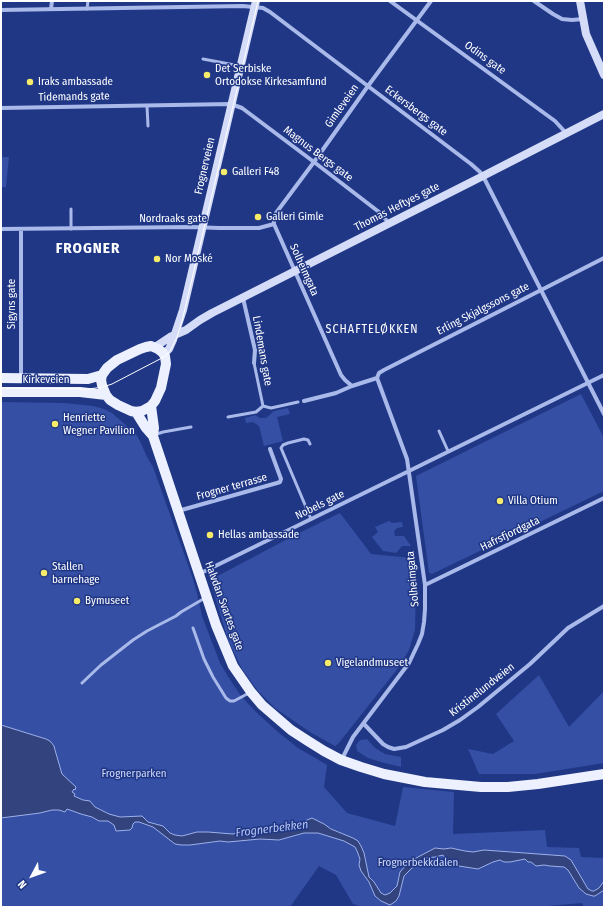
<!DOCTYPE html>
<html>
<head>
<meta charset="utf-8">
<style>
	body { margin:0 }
	#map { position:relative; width:605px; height:908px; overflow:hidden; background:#203786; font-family:"Fira Sans Condensed",sans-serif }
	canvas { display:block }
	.frame { position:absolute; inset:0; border:2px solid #fff; pointer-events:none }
	.north { position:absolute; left:12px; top:856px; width:40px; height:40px; -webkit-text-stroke:3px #203786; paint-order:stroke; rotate:229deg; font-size:11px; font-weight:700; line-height:16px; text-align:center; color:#fff }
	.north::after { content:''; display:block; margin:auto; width:14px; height:18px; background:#fff; clip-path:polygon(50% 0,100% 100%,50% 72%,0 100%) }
</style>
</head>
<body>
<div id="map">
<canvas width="605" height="908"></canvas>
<div class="frame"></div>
<div class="north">N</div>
</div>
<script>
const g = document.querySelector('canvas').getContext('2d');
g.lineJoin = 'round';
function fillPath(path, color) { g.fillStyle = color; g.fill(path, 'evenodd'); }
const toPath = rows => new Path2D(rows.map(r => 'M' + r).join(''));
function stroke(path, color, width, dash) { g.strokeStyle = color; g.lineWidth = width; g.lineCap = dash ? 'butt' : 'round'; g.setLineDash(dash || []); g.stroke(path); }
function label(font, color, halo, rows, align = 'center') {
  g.font = font + ' "Fira Sans Condensed",sans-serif'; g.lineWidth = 3; g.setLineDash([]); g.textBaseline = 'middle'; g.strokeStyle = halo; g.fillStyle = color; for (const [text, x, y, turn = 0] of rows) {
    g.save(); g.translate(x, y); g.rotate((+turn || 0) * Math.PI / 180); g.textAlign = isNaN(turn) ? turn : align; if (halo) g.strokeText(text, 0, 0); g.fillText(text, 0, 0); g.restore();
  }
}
fillPath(toPath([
	[1,157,9,157,6,187,1,187],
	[581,394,604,438,604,491,432,574,429,573,416,476],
	[1,402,64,403,93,406,104,409,112,413,136,434,139,439,147,457,153,467,192,576,197,593,202,616,220,663,229,678,241,696,257,713,278,732,298,748,317,759,327,765,324,787,347,813,395,826,403,787,454,792,453,834,545,830,547,847,579,848,581,857,604,858,604,907,584,907,582,903,536,907,435,907,429,906,427,907,363,907,353,904,336,875,319,866,290,907,1,907],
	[288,408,290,414,277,417,283,441,264,446,259,426,253,422,246,423,245,418,255,415,260,418,266,418,274,411],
	[340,513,371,554,412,558,416,583,415,630,409,650,399,667,338,744,335,746,310,732,275,708,258,691,242,669,228,640,210,580,295,535],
	[389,521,392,523,402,522,403,527,397,528,394,531,395,536,404,536,411,546,402,546,396,553,383,551,372,537,378,532,375,527],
	[539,675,569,727,604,691,604,763,535,774,479,774,468,749,493,754,514,741,496,714],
	[367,739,375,748,385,754,401,757,401,767,381,762,368,758,357,751,356,745,360,740]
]), '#344fa3');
const water = toPath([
	[1,725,46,739,50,741,54,746,55,750,62,774,76,787,75,790,74,789,72,792,75,794,74,796,83,800,90,801,95,807,109,814,120,817,142,816,148,822,163,826,170,833,175,835,182,836,197,832,208,832,233,834,243,831,245,829,268,829,272,828,280,829,293,826,304,822,307,820,312,818,324,824,331,829,353,838,358,841,361,846,364,853,369,877,374,882,381,893,385,895,390,893,397,886,400,872,407,864,418,857,435,848,444,849,451,848,465,851,473,852,484,850,565,856,571,860,588,889,592,891,594,891,599,888,604,881,604,890,595,896,593,896,586,894,579,888,568,870,564,867,550,866,544,865,536,866,531,862,528,862,525,859,510,862,504,862,500,860,493,862,478,869,459,866,447,861,443,855,435,857,426,858,413,867,404,876,399,896,396,901,390,905,381,901,375,896,369,882,361,871,359,865,360,859,357,851,355,847,344,841,318,833,304,833,279,840,260,839,228,842,220,841,190,845,181,845,175,844,153,827,139,822,135,822,133,824,132,828,130,830,116,831,114,825,108,821,99,821,92,817,81,814,67,809,65,812,59,810,52,810,40,813,1,818,1,725]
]);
fillPath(water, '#33437e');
stroke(water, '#9db1eb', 1);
stroke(toPath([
	[87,9,88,1],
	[203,59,240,66],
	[147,106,148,126],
	[71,209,71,229],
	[254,363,263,406],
	[228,417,256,412,263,406,271,408,298,402],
	[439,431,448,451],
	[154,435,163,432,191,427],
	[310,444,308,440,304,439,288,443,283,445,281,448,311,519],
	[193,628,204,659,213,677,226,698,230,701,234,701,249,693],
	[82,683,101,665,133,640,147,631,176,616,181,612,205,598]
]), '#a9b9ea', 3);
stroke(toPath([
	[390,1,555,121,566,133],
	[534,1,553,14,562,19,572,20,583,19],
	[51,9,52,1],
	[1,10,243,6,263,8,270,12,471,164,480,172,483,176,604,414],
	[1,108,231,104,242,108,314,162,379,212,389,223],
	[1,229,192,227,219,228,259,228,274,224],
	[243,298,255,350,254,363],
	[21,378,21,229],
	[352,386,345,380,341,375,337,366,274,224,274,218,276,213,314,162,368,86,431,1],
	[304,401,336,393,352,386,377,378,379,373,384,370,604,258],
	[178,511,277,483,280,482,281,479,270,449],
	[199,574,409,471,604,375],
	[425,585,604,498],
	[364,724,383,744,388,747,394,749,406,747,443,730,460,720,478,707,530,664,568,628,604,606],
	[342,759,353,737,409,663,418,644,422,634,424,622,425,609,425,585,407,459,377,378]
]), '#a9b9ea', 4);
stroke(toPath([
	[580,1,586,34,604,75],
	[155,347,170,337,186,330,200,320,212,313,483,176,604,114],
	[164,354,169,349,173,340,183,310,256,1]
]), '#d4dcf8', 8);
stroke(toPath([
	[151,346,158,349,162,352,165,356,166,364,161,388,155,401,151,406,142,411,136,412,131,411,118,405,110,400,106,395,102,385,101,380,102,375,107,368,117,360,140,349,146,347,151,346],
	[1,378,88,379,102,375],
	[1,392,80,392,106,395],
	[151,406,154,428,153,436],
	[136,412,146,428,153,436,216,625,233,666,251,692,262,705,291,730,308,741,324,751,341,760,361,767,384,774,425,782,481,787,508,787,538,784,604,774]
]), '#edf0fe', 10);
stroke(toPath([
	[1,388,89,389,103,387,112,384,160,359,165,356,170,351,177,337,182,321,258,1]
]), '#fff', 1);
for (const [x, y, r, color] of [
	[207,75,4,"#f7ec6a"],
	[30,82,4,"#f7ec6a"],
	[224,172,4,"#f7ec6a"],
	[258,217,4,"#f7ec6a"],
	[157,259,4,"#f7ec6a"],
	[55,424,4,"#f7ec6a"],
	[500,501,4,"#f7ec6a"],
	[210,535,4,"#f7ec6a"],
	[44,573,4,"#f7ec6a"],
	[77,601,4,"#f7ec6a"],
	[328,663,4,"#f7ec6a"]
]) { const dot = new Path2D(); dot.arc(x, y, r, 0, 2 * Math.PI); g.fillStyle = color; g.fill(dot); stroke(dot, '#203786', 1.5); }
label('11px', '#fff', '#203786', [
	["Odins gate",485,58,36],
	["Tidemands gate",74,97,-1],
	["Gimleveien",342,106,-55],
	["Eckersbergs gate",416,111,37],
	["Magnus Bergs gate",318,154,37],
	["Frognerveien",205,166,-77],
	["Thomas Heftyes gate",397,207,-27],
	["Nordraaks gate",173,219],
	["Solheimgata",304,270,66],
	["Sigyns gate",12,304,-90],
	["Erling Skjalgssons gate",483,309,-27],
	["Lindemans gate",262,351,80],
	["Kirkeveien",46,380],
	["Frogner terrasse",232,487,-16],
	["Nobels gate",320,505,-26],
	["Hafrsfjordgata",510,534,-26],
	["Solheimgata",413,579,-95],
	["Halvdan Svartes gate",224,606,70],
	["Kristinelundveien",482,690,-38]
]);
label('11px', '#fff', '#203786', [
	["Det Serbiske",215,69],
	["Ortodokse Kirkesamfund",215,82],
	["Iraks ambassade",38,82],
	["Galleri F48",232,172],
	["Galleri Gimle",266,217],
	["Nor Moské",165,259],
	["Henriette",63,418],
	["Wegner Pavilion",63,431],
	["Villa Otium",508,501],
	["Hellas ambassade",218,535],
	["Stallen",52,567],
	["barnehage",52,580],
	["Bymuseet",85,601],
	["Vigelandmuseet",336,663]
], 'left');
label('11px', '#ced8f7', '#203786', [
	["Frognerparken",134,774],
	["Frognerbekkdalen",418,863]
]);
g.letterSpacing = '1px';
label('12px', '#fff', '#203786', [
	["SCHAFTELØKKEN",372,330]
]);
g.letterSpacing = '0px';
label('italic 12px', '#b5c4f1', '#203786', [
	["Frognerbekken",272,829,-7]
]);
g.letterSpacing = '1px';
label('bold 15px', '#fff', '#203786', [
	["FROGNER",88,249]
]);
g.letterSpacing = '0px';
</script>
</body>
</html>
